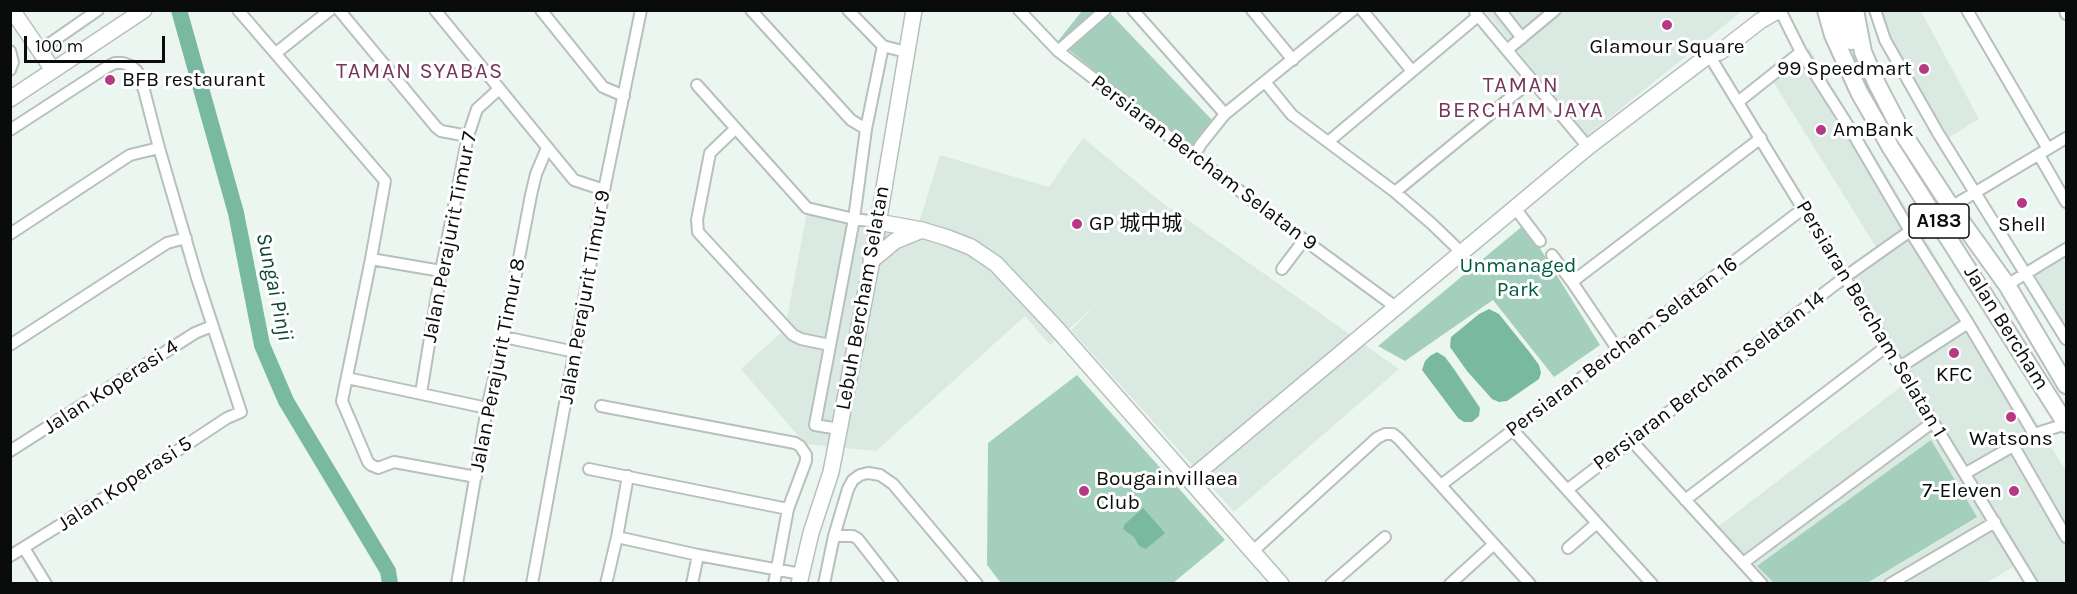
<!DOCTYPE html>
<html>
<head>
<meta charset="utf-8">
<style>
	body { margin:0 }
	#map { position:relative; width:2077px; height:594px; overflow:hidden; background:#ecf6f1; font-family:Karla,sans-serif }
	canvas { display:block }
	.frame { position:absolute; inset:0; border:12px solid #090c0b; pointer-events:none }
	.scale { position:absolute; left:24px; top:36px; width:141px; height:27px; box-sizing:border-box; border:3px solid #090c0b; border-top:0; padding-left:8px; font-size:18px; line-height:21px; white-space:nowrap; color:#090c0b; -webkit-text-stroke:4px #fff; paint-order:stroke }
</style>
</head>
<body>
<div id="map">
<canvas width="2077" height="594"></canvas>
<div class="frame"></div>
<div class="scale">100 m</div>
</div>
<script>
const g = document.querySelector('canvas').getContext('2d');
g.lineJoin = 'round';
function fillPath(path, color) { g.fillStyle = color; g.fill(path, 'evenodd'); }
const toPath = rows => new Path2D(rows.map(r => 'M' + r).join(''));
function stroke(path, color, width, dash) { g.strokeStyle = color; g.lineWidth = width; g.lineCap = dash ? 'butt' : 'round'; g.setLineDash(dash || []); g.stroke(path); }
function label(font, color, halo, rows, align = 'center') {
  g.font = font + ' Karla,"Noto Sans SC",sans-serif'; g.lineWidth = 6; g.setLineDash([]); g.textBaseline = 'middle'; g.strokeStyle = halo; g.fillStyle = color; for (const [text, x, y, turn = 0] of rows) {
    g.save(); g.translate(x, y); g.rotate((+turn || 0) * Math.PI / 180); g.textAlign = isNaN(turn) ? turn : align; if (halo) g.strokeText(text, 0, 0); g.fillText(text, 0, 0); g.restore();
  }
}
fillPath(toPath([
	[1485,11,1742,11,1587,136],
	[1875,11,1921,11,1979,119,1943,141],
	[1809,48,2066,471,2066,583,2032,583,2020,563,1986,583,1758,583,1711,532,1907,382,1849,276,1881,255,1772,80],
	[1083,138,1170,209,1128,265,1171,208,1399,369,1234,512,1071,330,1096,305,1050,345,1025,316,876,451,805,444,741,369,785,329,807,211,918,226,940,155,1049,187],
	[2066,254,2066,349,2024,279]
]), '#daeae3');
fillPath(toPath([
	[1082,11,1108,11,1213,121,1195,152,1058,41],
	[1525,224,1600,345,1554,377,1493,300,1405,361,1378,346],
	[1077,375,1225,540,1173,583,1001,583,987,565,988,443],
	[1931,440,1977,517,1867,583,1774,583,1757,566]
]), '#a5cfbd');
fillPath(toPath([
	[1489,309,1499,314,1531,354,1539,365,1541,373,1539,379,1507,401,1499,402,1492,399,1467,371,1450,347,1451,337,1479,314],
	[1437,352,1445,357,1454,369,1480,408,1479,416,1472,422,1464,422,1458,418,1422,370,1425,361,1430,356],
	[1143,508,1165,533,1146,549,1139,546,1134,537,1123,529,1125,524]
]), '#78b9a0');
stroke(toPath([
	[179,10,236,213,262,345,286,401,388,571,390,584]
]), '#78b9a0', 16);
const street = toPath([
	[238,10,385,181,371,259,342,401,368,462,371,465,378,468,394,462,476,477],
	[339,10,436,127,441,131,468,136],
	[435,10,574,180,604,190],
	[541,10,603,87,624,96],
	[751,10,851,120,866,129,883,46],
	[848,10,883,46,906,52],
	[1019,10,1058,51,1284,225,1397,308],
	[1133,10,1225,114],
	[1252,10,1293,60],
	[1362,10,1412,71],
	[1500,10,1522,38],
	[1780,10,1801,52,1852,132,1910,231,1968,323,2034,434],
	[1875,10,1885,40,1938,133,2066,339],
	[1967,10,2048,149],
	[2065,10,2066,14],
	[1475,12,1588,147],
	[1507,50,1555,10],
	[10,51,13,62,10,70],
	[39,51,98,10],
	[1058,51,1105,10],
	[276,53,330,10],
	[1709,55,2032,584],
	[1265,82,1292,115,1395,192,1432,224,1461,252],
	[697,85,807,208,854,219,878,222],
	[1738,102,1801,52],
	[735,129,710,153,697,220,698,232,793,335,801,339,830,345],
	[10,130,107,67,115,63,123,63,131,66,137,71,144,90,159,148,197,278,241,412,227,418,136,478,10,556],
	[1328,142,1478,16],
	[2039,155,2066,202],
	[1194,156,1201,144,1225,114,1353,10],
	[1395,192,1532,80],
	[1951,207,2066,138],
	[1515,208,1540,241],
	[10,234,130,155,159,148],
	[1552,255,1572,282],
	[371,259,441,271],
	[1282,269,1304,240],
	[2007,285,2066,249],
	[504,337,575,352],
	[10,345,167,243,186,238],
	[1618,350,1572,282,1761,138],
	[1900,367,1968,323],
	[347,378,487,408],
	[421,393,441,271,468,136,477,109,498,90],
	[601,406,795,443,800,446,806,455,806,461,788,509,774,584],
	[839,429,815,425,854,219,866,129],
	[1513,430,1652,584],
	[1631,440,1762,584],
	[2013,445,2066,537],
	[10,451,195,333,212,326],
	[589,469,788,509],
	[1966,473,2034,434,2066,424],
	[1441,485,1804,208],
	[1567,490,1845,277,1910,231],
	[1685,500,1887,346],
	[834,536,853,536,858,539,893,584],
	[617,537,698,555,801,574],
	[24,548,46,584],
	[1568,548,1597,523],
	[1252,552,1377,438,1385,434,1393,434,1399,439,1530,584],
	[1743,563,1933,422],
	[457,584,487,408,504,337,531,195,536,174,547,148],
	[532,584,604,190,641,10],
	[606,584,617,537,628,476],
	[692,584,698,555],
	[824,584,834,536,848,489,853,480,860,475,868,473,880,475,893,484,977,584],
	[1331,584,1385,537],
	[1450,584,1493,545],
	[1890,584,1995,522]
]);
const secondary = toPath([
	[12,10,53,70],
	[10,99,144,10],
	[878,222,922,230,948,238,971,247,996,264,1057,329,1281,584],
	[871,261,895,241,922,230],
	[1189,480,1588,147,1709,55,1720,52,1760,21,1779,10],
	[799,584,811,533,831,472,871,265,914,10]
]);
const primary = toPath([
	[1826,10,1833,35,1859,92,1891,148,2066,424],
	[1842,10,1851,41],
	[1855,10,1863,52,1877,84,1902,132,1951,207,2007,285,2066,385]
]);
stroke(street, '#b7c0bb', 14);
stroke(secondary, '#b7c0bb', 18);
stroke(primary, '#b7c0bb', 20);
stroke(street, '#fff', 10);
stroke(secondary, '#fff', 15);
stroke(primary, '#fff', 16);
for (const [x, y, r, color] of [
	[1667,25,6,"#b73885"],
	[1924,69,6,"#b73885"],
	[110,80,6,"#b73885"],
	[1821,130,6,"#b73885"],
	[2022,203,6,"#b73885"],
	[1077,224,6,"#b73885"],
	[1954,353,6,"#b73885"],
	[2011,417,6,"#b73885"],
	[1084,491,6,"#b73885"],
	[2014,491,6,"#b73885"]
]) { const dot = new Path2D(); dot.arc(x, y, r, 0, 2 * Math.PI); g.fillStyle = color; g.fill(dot); stroke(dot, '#fff', 2); }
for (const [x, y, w] of [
	[1939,221,60]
]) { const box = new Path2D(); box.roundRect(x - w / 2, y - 17, w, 34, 4.5); g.fillStyle = '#fff'; g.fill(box); stroke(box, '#090c0b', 1.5); }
label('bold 20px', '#090c0b', null, [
	["A183",1939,221]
]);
label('21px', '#090c0b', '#fff', [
	["Glamour Square",1667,47],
	["99 Speedmart",1912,69,"right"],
	["BFB restaurant",122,80,"left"],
	["AmBank",1833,130,"left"],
	["GP 城中城",1089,224,"left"],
	["Shell",2022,225],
	["KFC",1954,375],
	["Watsons",2011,439],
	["Bougainvillaea",1096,479,"left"],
	["Club",1096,503,"left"],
	["7-Eleven",2002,491,"right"]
]);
label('21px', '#090c0b', '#fff', [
	["Persiaran Bercham Selatan 9",1204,163,37],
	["Jalan Perajurit Timur 7",450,237,-79],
	["Jalan Perajurit Timur 9",585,297,-80],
	["Lebuh Bercham Selatan",863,298,-80],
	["Persiaran Bercham Selatan 1",1871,319,59],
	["Jalan Bercham",2006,328,58],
	["Persiaran Bercham Selatan 16",1622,347,-37],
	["Jalan Perajurit Timur 8",498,365,-79],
	["Persiaran Bercham Selatan 14",1709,381,-37],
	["Jalan Koperasi 4",111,387,-33],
	["Jalan Koperasi 5",125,484,-33]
]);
label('21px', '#005b43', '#fff', [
	["Unmanaged",1518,266],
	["Park",1518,290]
]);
g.letterSpacing = '1.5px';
label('22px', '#753659', '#fff', [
	["TAMAN SYABAS",420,72],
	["TAMAN",1521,86],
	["BERCHAM JAYA",1521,111]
]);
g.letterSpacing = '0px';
label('italic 22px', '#0e4534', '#fff', [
	["Sungai Pinji",274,287,78]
]);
</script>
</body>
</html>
